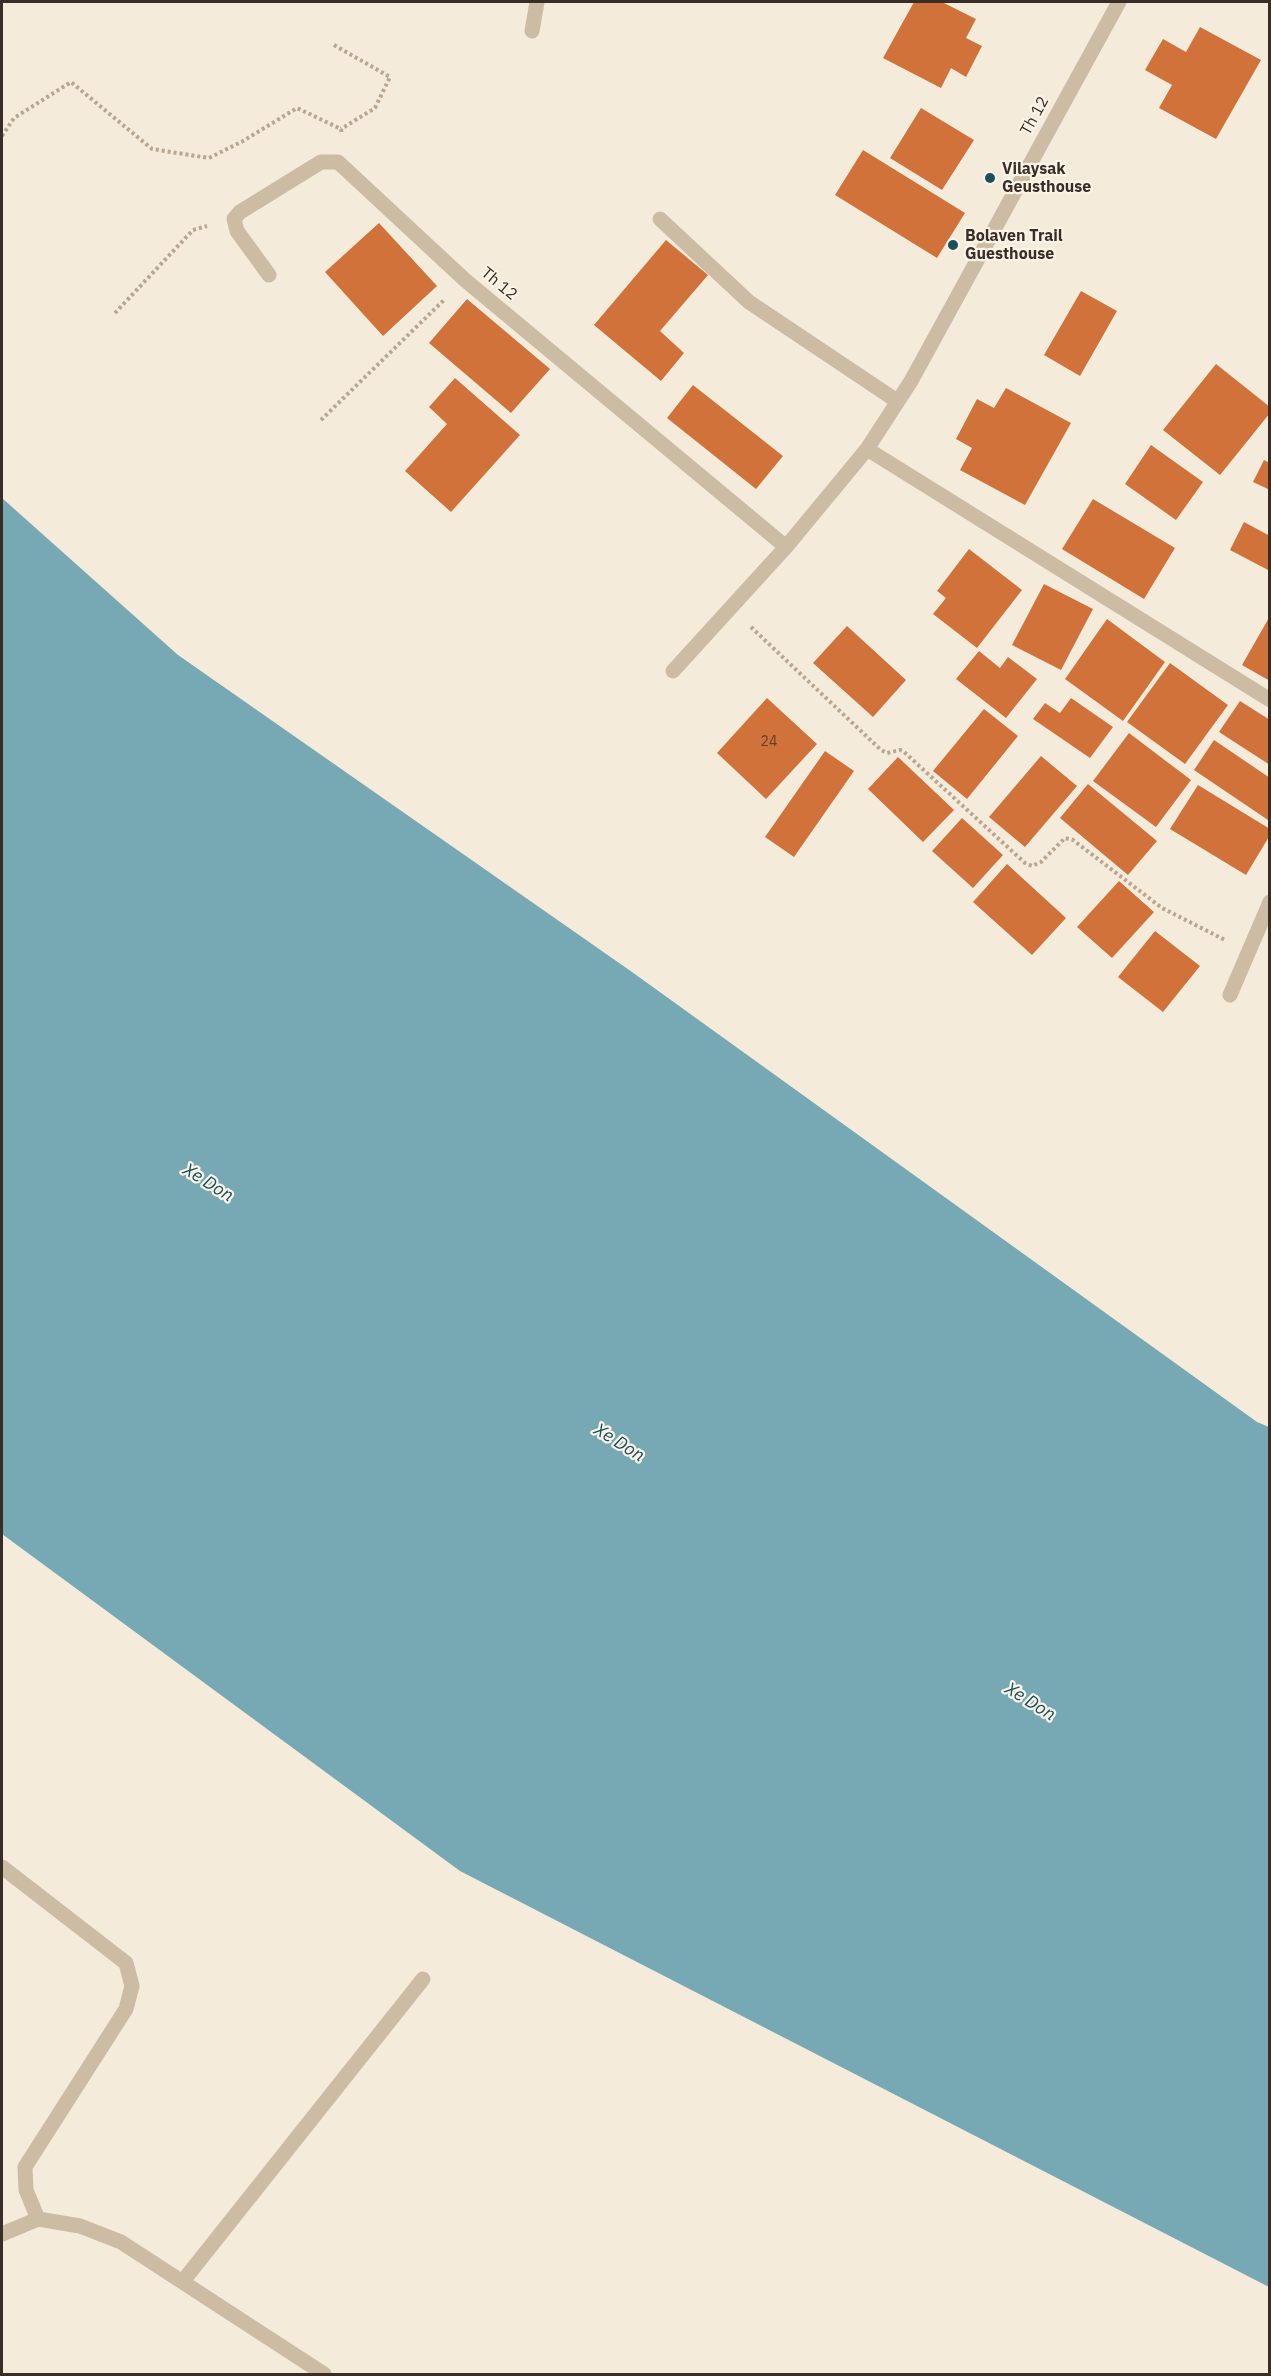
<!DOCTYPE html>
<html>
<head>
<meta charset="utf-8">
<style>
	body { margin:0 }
	#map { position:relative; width:1271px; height:2376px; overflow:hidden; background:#f4ebda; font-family:"IBM Plex Sans",sans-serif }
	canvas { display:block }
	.frame { position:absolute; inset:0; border:3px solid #382e27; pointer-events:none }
</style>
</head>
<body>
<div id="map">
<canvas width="1271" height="2376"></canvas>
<div class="frame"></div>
</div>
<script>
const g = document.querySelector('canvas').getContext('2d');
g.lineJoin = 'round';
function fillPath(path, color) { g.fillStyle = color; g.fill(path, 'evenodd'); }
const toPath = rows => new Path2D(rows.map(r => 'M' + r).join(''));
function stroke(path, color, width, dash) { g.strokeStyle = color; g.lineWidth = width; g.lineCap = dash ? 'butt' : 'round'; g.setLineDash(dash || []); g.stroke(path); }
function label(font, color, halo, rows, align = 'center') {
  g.font = font + ' "IBM Plex Sans",sans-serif'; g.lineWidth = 4.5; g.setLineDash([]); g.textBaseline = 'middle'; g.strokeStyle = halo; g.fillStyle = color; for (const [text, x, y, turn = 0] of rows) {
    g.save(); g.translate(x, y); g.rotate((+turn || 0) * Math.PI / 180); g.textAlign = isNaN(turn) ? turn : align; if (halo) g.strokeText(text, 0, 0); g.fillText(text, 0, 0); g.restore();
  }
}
fillPath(toPath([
	[2,498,178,655,632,972,1257,1422,1269,1427,1269,2287,460,1871,2,1534]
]), '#76a9b3');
fillPath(toPath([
	[914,2,942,2,976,19,966,38,982,46,966,77,951,68,941,88,883,58],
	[1200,27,1261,60,1216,139,1159,108,1172,85,1145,70,1163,39,1186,52],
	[921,108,974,140,942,190,890,158],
	[863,150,965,213,937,258,835,195],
	[379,223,437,286,383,336,325,272],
	[666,240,708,275,660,331,684,353,661,381,594,325],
	[1081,291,1117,311,1080,376,1044,355],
	[467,299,550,369,511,413,429,343],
	[1216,364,1270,407,1270,413,1220,475,1163,430],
	[455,378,520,435,451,512,405,471,447,424,429,407],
	[693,385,783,456,756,489,667,418],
	[1006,388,1071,423,1025,505,960,470,972,448,956,439,977,399,994,408],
	[1151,445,1203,482,1176,520,1125,484],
	[1264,460,1270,463,1270,490,1253,482],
	[1093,499,1175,548,1144,599,1062,549],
	[1244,522,1270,536,1270,571,1230,550],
	[969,549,1022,590,977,648,933,614,946,598,937,591],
	[1044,584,1093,609,1061,670,1012,645],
	[1270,616,1270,681,1242,665],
	[1107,619,1165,662,1123,721,1065,679],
	[847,626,906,680,873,717,813,663],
	[979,651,1000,668,1008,657,1037,679,1006,718,956,679],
	[1170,663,1228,705,1185,764,1127,722],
	[767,698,817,744,766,799,717,753],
	[1071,698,1113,727,1090,758,1033,719,1045,703,1060,713],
	[1240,701,1270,720,1270,765,1219,732],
	[984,709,1018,736,967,799,933,771],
	[1129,733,1191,780,1156,827,1093,781],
	[1214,740,1270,778,1268,820,1194,770],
	[825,751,854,771,794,857,765,837],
	[1041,756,1077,786,1025,847,989,817],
	[898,757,954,810,923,842,868,789],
	[1088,784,1157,841,1128,875,1060,818],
	[1198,785,1270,829,1270,835,1246,875,1170,829],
	[962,818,1003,855,973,888,932,851],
	[1007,864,1066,918,1032,955,973,902],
	[1119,881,1154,912,1112,958,1077,927],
	[1155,931,1200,966,1163,1012,1118,977]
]), '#d1723b');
stroke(toPath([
	[334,45,390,77,375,108,341,129],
	[2,136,14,118,71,82,152,149,209,158,243,141,297,108,341,129,342,135],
	[115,313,193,230,207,226],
	[321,420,445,299],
	[751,627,881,750,887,753,900,750,903,751,1025,863,1032,866,1041,862,1065,838,1073,840,1162,908,1225,940]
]), '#b9a68f', 4, [3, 3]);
stroke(toPath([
	[532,31,537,2],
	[660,219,749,302,897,401],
	[867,449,1270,700],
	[2,1867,126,1963,132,1986,126,2009,25,2167,26,2190,38,2219],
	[183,2281,423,1979]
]), '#cdbca4', 15);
stroke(toPath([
	[269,275,237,231,234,219,240,212,321,162,338,162,465,280,786,547],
	[673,671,786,547,867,449,911,381,1119,2],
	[1230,995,1270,902],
	[2,2234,38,2219,80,2226,121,2242,324,2374]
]), '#cdbca4', 15);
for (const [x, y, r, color] of [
	[990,178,6,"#18505d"],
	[953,245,6,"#18505d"]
]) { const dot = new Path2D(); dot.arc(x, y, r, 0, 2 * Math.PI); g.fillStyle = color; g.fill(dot); stroke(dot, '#fbf4e6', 2); }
label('14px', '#5e3f2c', null, [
	["24",769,742]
]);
label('16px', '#382e27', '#fbf4e6', [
	["Th 12",1035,116,-61],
	["Th 12",499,284,40]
]);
label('bold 16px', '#382e27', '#fbf4e6', [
	["Vilaysak",1002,169],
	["Geusthouse",1002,187],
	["Bolaven Trail",965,236],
	["Guesthouse",965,254]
], 'left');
label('italic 18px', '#18505d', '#fbf4e6', [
	["Xe Don",208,1183,32],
	["Xe Don",619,1443,32],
	["Xe Don",1030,1702,32]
]);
</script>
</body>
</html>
